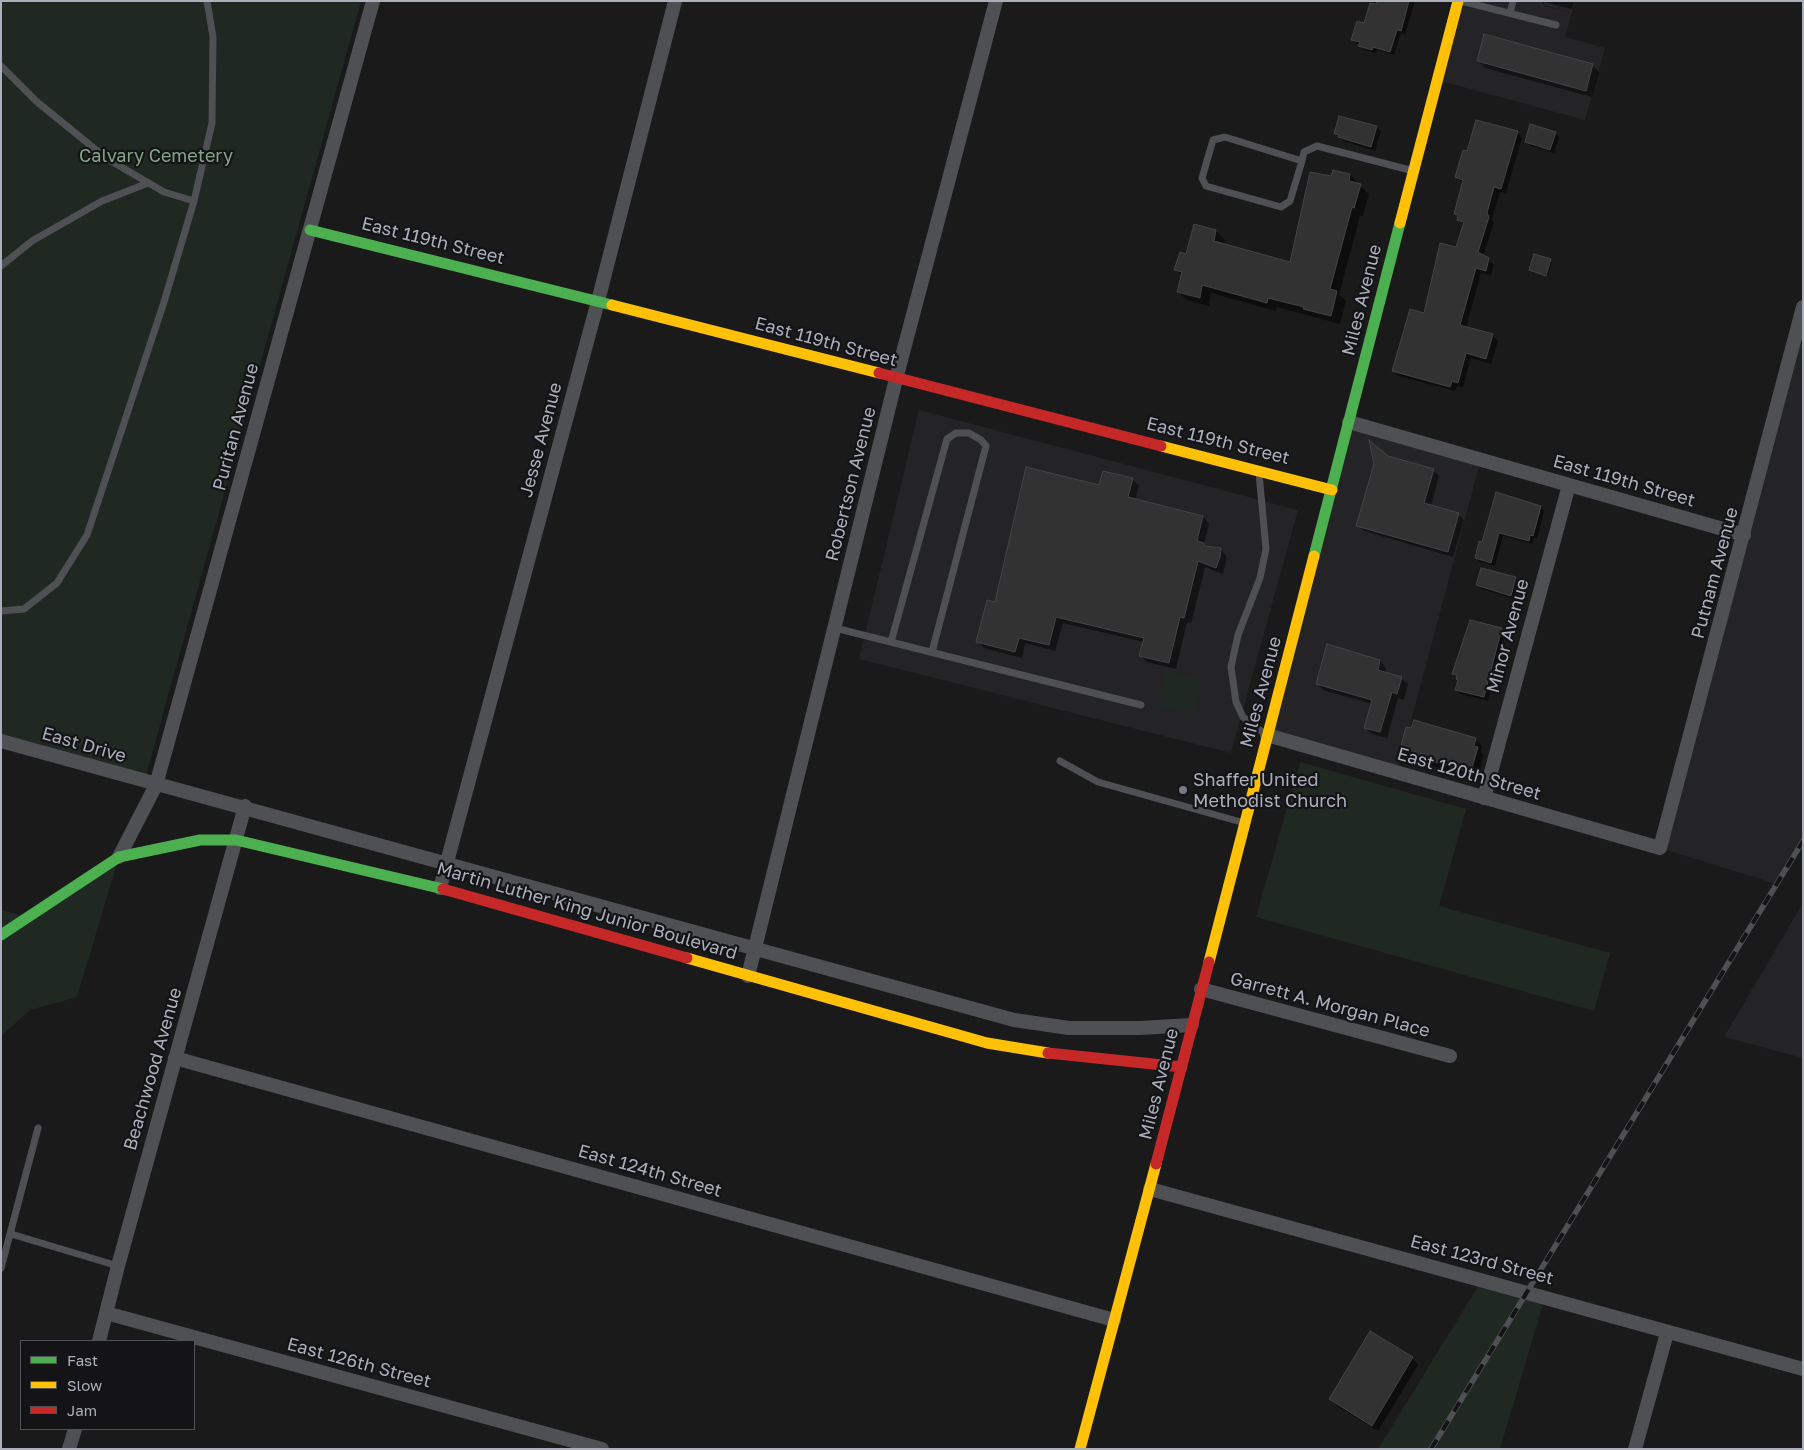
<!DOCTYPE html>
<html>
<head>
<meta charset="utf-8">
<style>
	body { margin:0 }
	#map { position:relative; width:1804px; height:1450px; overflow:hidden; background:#1a1a1b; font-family:"Golos Text",sans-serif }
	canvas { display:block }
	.frame { position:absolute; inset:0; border:2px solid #abafbc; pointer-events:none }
	.legend { position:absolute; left:20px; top:1340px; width:175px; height:90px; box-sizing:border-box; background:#141417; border:1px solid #505259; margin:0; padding:6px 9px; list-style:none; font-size:15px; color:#abafbc }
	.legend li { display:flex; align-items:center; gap:10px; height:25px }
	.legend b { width:25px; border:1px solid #505259 }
</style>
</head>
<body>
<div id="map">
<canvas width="1804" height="1450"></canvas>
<div class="frame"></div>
<ul class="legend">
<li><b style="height:6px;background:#4caf50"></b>Fast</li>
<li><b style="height:6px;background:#ffc107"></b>Slow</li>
<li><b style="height:6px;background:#c62828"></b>Jam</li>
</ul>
</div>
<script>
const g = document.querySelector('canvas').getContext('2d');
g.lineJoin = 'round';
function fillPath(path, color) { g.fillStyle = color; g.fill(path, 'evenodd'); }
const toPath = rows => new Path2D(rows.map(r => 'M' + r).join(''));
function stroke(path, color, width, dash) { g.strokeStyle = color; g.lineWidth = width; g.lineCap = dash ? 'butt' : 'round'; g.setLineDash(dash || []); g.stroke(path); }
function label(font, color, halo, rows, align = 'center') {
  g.font = font + ' "Golos Text",sans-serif'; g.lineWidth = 4.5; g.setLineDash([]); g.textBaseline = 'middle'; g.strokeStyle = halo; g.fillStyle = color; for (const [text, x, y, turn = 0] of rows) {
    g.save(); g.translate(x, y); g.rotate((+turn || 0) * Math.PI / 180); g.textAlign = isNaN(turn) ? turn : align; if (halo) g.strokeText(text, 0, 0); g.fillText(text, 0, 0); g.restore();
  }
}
fillPath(toPath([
	[1458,1,1575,1,1565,37,1605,48,1585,120,1437,80],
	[1803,307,1803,841,1777,884,1660,848],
	[919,410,1298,510,1231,753,859,659],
	[1349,422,1481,459,1397,773,1267,735],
	[1803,903,1803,1058,1724,1037]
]), '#242427');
fillPath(toPath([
	[1,1,361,1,146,775,1,735],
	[1166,671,1202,679,1193,715,1158,706],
	[1300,762,1466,809,1439,906,1610,953,1594,1011,1256,917],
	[119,857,77,997,30,1010,1,1036,1,910,28,917],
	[1482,1280,1545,1297,1500,1449,1378,1449]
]), '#202822');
fillPath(toPath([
	[1372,1,1415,1,1405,35,1401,33,1394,55,1377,50,1376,53,1364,50,1353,40,1365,25],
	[1541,1,1574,1,1572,9,1544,2,1544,5,1571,13,1545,6],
	[1478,61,1593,65,1599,72,1592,97,1485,68],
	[1340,118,1377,127,1381,131,1375,151,1344,141,1339,138,1335,134],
	[1517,132,1522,138,1506,193,1500,192,1492,220,1494,223,1483,256,1494,265,1491,275,1481,273,1466,328,1492,335,1498,341,1491,364,1471,358,1463,387,1457,386,1455,391,1399,376,1394,371,1457,249,1464,225,1455,213,1463,183,1456,177,1468,153],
	[1555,133,1559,137,1554,153,1531,146,1526,142],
	[1350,175,1369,194,1363,216,1360,216,1339,295,1346,301,1340,324,1277,307,1276,311,1211,293,1209,306,1187,300,1178,292,1182,276,1176,270,1216,231,1225,240,1224,245,1291,263,1331,178],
	[1550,260,1552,262,1548,276,1530,270],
	[1387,457,1433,470,1439,476,1431,506,1458,514,1464,520,1453,557,1364,531,1358,525],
	[1132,479,1139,486,1135,500,1203,517,1209,524,1204,544,1207,547,1220,549,1227,556,1223,574,1205,567,1191,623,1187,622,1176,669,1147,662,1141,656,1144,642,1063,623,1055,651,1025,643,1022,658,984,648,978,642,996,604,1100,487],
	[1497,493,1541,507,1544,511,1537,539,1534,538,1532,544,1503,536,1495,566,1480,562,1476,558,1483,544],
	[1515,578,1520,582,1515,599,1482,589,1478,585],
	[1501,629,1505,633,1488,701,1461,694,1456,689,1459,680,1454,674],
	[1380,661,1386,668,1385,673,1401,678,1408,684,1404,700,1398,698,1387,738,1372,734,1365,727,1372,704,1323,690,1317,683],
	[1415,721,1476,740,1482,746,1481,752,1484,755,1479,773,1477,773,1475,778,1410,759,1403,753],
	[1412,1358,1418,1365,1378,1431,1337,1406,1330,1399]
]), '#0007');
const building = toPath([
	[1377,1,1409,1,1401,31,1397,30,1390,52,1373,47,1372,50,1358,46,1360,42,1351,40,1357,21,1364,23,1370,3,1376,4,1377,1],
	[1484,34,1593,64,1586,91,1477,61,1484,34],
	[1339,116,1377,126,1371,147,1338,137,1339,135,1334,134,1339,116],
	[1476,120,1518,131,1501,189,1494,187,1487,213,1489,217,1478,252,1489,258,1486,271,1476,268,1460,325,1493,334,1486,359,1466,353,1458,383,1452,381,1450,387,1392,371,1410,309,1424,313,1440,243,1456,247,1464,222,1457,220,1458,215,1454,214,1463,180,1455,177,1463,150,1467,151,1476,120],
	[1530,124,1556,132,1550,150,1525,142,1530,124],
	[1333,170,1350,174,1349,181,1361,184,1354,208,1352,207,1330,289,1337,291,1331,316,1303,309,1304,307,1268,298,1267,303,1202,285,1200,298,1177,292,1182,272,1174,270,1180,252,1186,254,1194,224,1216,230,1214,241,1290,262,1310,172,1331,176,1333,170],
	[1534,254,1551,259,1546,276,1529,270,1534,254],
	[1369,440,1388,456,1434,469,1424,503,1459,513,1448,552,1356,526,1374,464,1369,440],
	[1026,467,1099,485,1103,471,1133,478,1128,497,1203,516,1197,541,1204,543,1204,546,1221,548,1220,557,1216,568,1198,561,1184,618,1180,617,1169,663,1139,656,1144,638,1056,617,1049,645,1019,638,1015,652,976,642,987,600,995,602,1026,467],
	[1496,492,1541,506,1533,536,1530,535,1529,541,1499,533,1491,563,1475,558,1479,541,1482,542,1496,492],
	[1481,568,1516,577,1511,596,1476,585,1481,568],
	[1470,620,1502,628,1484,697,1455,690,1458,680,1456,679,1457,675,1452,674,1470,620],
	[1327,644,1380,660,1378,670,1402,677,1397,694,1392,692,1380,732,1364,728,1372,700,1316,684,1327,644],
	[1414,720,1476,738,1474,746,1478,747,1472,768,1470,767,1469,772,1402,753,1403,747,1401,746,1406,727,1411,728,1414,720],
	[1370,1331,1413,1357,1372,1426,1329,1399,1370,1331]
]);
fillPath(building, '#323233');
stroke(building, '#434447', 1);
stroke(toPath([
	[1461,1,1556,25],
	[1510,13,1513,1],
	[1,66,36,101,106,158,164,192,194,201],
	[1302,161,1225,137,1213,140,1202,178,1206,186,1281,207,1290,201,1302,161,1304,152,1317,146,1410,170],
	[1,266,32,241,102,201,148,183],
	[1259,473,1266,549,1260,578,1238,635,1231,667,1236,702,1243,717,1265,734],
	[1,611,24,609,57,583,87,535,164,302,194,201,212,123,213,37,207,1],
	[835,628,1141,705],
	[891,642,947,439,956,433,969,433,981,440,986,446,932,652],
	[1060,761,1098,782,1241,822],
	[11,1234,118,1266],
	[1,1268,38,1128]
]), '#4e5054', 7);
stroke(toPath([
	[1349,422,1744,535],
	[1267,735,1660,848,1803,307],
	[1,741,1014,1020,1069,1028,1140,1028,1192,1025],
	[1484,798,1569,485],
	[119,857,156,785,373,1],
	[440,888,598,301,675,1],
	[748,976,896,379,996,1],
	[1201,989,1450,1056],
	[175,1058,1114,1320],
	[1150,1189,1803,1369],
	[106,1313,602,1449],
	[99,1341,118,1266,245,806],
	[69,1449,75,1429],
	[1635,1449,1667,1333]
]), '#4e5054', 14);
stroke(toPath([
	[310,230,612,305],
	[1314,556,1400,223],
	[1,935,119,857,200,840,236,840,443,889]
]), '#4caf50', 11);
stroke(toPath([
	[1400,223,1458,1],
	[612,305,879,373],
	[1161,446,1332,490],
	[687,958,987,1043,1048,1053],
	[1209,962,1314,556],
	[1080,1449,1156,1164]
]), '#ffc107', 11);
stroke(toPath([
	[879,373,1161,446],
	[443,889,687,958],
	[1048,1053,1182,1067],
	[1156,1164,1209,962]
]), '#c62828', 11);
const rail = toPath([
	[1431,1449,1803,841]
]);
stroke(rail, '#4e5053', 5.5);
stroke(rail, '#141417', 4, [11]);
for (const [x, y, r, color] of [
	[1183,790,5,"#787b84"]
]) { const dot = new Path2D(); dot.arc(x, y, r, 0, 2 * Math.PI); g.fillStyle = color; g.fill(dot); stroke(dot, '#141417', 2); }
label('18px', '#82a787', '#141417', [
	["Calvary Cemetery",156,156]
]);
label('18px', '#abafbc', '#141417', [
	["East 119th Street",433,241,14],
	["Miles Avenue",1362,300,-76],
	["East 119th Street",826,342,15],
	["Puritan Avenue",236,427,-75],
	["Jesse Avenue",541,440,-75],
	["East 119th Street",1218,441,14],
	["East 119th Street",1624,481,16],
	["Robertson Avenue",851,484,-76],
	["Putnam Avenue",1715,573,-75],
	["Minor Avenue",1508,636,-75],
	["Miles Avenue",1261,692,-75],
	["East Drive",84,745,16],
	["East 120th Street",1469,774,16],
	["Martin Luther King Junior Boulevard",587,911,16],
	["Garrett A. Morgan Place",1330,1005,15],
	["Beachwood Avenue",153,1069,-74],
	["Miles Avenue",1159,1084,-76],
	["East 124th Street",650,1171,16],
	["East 123rd Street",1482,1260,15],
	["East 126th Street",359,1363,15]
]);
label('18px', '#abafbc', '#141417', [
	["Shaffer United",1193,780],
	["Methodist Church",1193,801]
], 'left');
</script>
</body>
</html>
